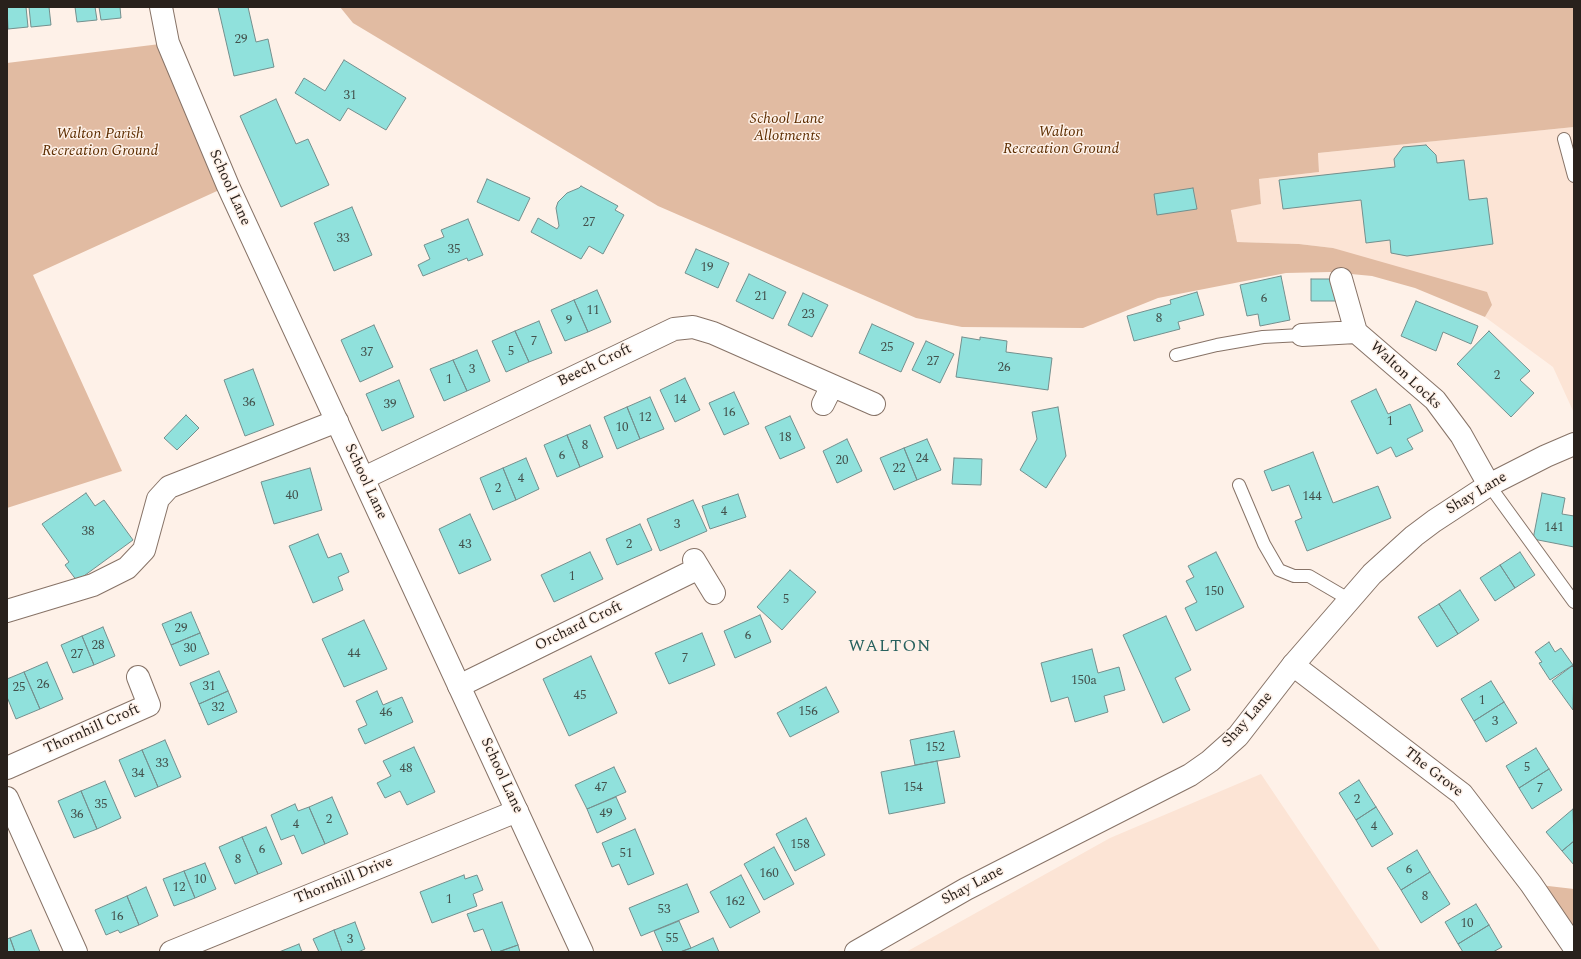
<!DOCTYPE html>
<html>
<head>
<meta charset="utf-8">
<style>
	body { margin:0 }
	#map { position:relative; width:1581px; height:959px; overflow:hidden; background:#fef1e8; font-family:Spectral,serif }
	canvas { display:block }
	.frame { position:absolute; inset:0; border:8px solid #29211c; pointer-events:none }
</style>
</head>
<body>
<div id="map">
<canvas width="1581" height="959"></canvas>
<div class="frame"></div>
</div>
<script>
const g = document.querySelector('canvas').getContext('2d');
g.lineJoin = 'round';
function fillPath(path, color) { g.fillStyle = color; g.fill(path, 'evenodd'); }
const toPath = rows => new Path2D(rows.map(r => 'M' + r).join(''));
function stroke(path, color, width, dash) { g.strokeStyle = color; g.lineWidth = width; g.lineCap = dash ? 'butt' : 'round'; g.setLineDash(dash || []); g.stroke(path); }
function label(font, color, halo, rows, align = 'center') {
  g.font = font + ' Spectral,serif'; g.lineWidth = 3; g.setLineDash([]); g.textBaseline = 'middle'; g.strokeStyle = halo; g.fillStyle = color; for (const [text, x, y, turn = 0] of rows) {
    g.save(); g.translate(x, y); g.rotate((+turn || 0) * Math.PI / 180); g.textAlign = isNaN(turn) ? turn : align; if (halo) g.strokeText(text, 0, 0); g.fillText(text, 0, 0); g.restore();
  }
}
fillPath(toPath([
	[1574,127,1574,413,1553,367,1485,317,1492,305,1333,248,1299,244,1237,242,1231,209,1261,204,1259,179,1319,172,1318,153],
	[1261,774,1381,952,906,952,1110,838]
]), '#fce4d5');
fillPath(toPath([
	[340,7,1574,7,1574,127,1318,153,1319,172,1259,179,1261,204,1231,210,1237,242,1299,244,1333,248,1487,292,1492,305,1485,317,1415,288,1372,276,1330,272,1286,273,1158,298,1083,328,962,327,916,318,658,206,353,23],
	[168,43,228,186,33,275,122,471,7,508,7,63],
	[1531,884,1574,889,1574,947]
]), '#e1bba2');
const building = toPath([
	[7,7,26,7,28,27,8,29,7,7],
	[29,7,49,7,51,25,31,27,29,7],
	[75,7,95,7,97,20,77,22,75,7],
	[99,7,120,7,121,18,101,20,99,7],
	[218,7,248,7,256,42,268,39,274,67,234,76,218,7],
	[344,60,406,98,386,130,348,108,340,121,295,93,304,78,325,91,344,60],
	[276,99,296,144,308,139,329,185,281,207,240,116,276,99],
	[1426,145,1436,155,1437,163,1464,160,1469,200,1487,198,1493,244,1407,256,1391,253,1390,240,1366,243,1361,200,1283,209,1279,180,1395,167,1394,159,1403,147,1426,145],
	[487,179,530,198,519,221,477,202,487,179],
	[581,186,618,206,615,210,624,215,603,254,589,246,581,259,531,232,538,218,557,229,559,226,556,208,558,202,567,193,579,188,581,186],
	[1193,188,1197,209,1157,215,1154,194,1193,188],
	[352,207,372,255,334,271,314,223,352,207],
	[468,219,483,255,468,261,467,258,423,276,418,265,430,259,424,245,444,237,441,230,468,219],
	[696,249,729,263,718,288,685,273,696,249],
	[749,274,786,292,773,319,736,301,749,274],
	[1281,276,1290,320,1260,326,1258,314,1247,316,1240,285,1281,276],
	[1311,279,1337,279,1337,301,1311,301,1311,279],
	[597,290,611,322,588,332,574,300,597,290],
	[1197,292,1204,315,1178,322,1180,329,1134,341,1127,316,1171,304,1170,300,1197,292],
	[803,293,828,305,812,337,788,325,803,293],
	[574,300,588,332,565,341,551,310,574,300],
	[1416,301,1478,326,1471,344,1443,332,1436,351,1401,336,1416,301],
	[539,321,552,353,529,362,515,331,539,321],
	[872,324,914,343,901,372,859,353,872,324],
	[374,325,393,367,360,382,341,340,374,325],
	[515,331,529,362,506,372,492,341,515,331],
	[1489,331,1530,371,1520,380,1534,393,1511,417,1457,364,1489,331],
	[962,337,980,340,980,337,1007,341,1006,352,1052,358,1048,390,956,377,962,337],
	[926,341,954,354,940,383,912,370,926,341],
	[477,350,490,381,467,391,453,360,477,350],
	[453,360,467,391,444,401,430,369,453,360],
	[253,369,274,425,245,436,224,380,253,369],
	[685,378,700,410,675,422,660,390,685,378],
	[399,380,414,417,382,431,366,394,399,380],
	[1376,389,1388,414,1410,404,1423,431,1407,439,1413,449,1396,457,1391,447,1377,454,1351,401,1376,389],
	[734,392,749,424,724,435,709,403,734,392],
	[650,397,664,429,640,439,627,407,650,397],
	[627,407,640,439,617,449,604,417,627,407],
	[1058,407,1066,456,1046,488,1020,470,1037,439,1032,412,1058,407],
	[186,415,199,428,177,450,164,438,186,415],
	[790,416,805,448,780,459,765,427,790,416],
	[590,425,603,457,580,467,567,435,590,425],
	[567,435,580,467,557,477,544,445,567,435],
	[847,439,862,471,837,483,823,451,847,439],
	[927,439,941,470,917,480,904,448,927,439],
	[904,448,917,480,894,490,880,458,904,448],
	[1313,452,1333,503,1378,486,1391,518,1307,551,1295,521,1302,518,1289,485,1272,491,1264,471,1313,452],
	[526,458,539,489,516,500,503,468,526,458],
	[954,458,982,459,981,485,952,484,954,458],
	[310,468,322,510,274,524,261,482,310,468],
	[503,468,516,500,493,510,480,478,503,468],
	[86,493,95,506,104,500,133,540,77,581,65,565,69,562,42,524,86,493],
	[1542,493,1565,498,1562,514,1574,516,1574,547,1533,539,1542,493],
	[738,494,746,517,710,529,702,506,738,494],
	[693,500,707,531,660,551,647,519,693,500],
	[470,514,491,560,459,574,439,529,470,514],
	[640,524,652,550,617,565,606,539,640,524],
	[318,534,328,558,341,553,349,572,338,577,343,590,313,603,289,546,318,534],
	[590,552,603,579,554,602,541,575,590,552],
	[1216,552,1244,607,1196,631,1185,608,1197,602,1186,581,1194,577,1188,566,1216,552],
	[1520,552,1535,575,1515,588,1500,565,1520,552],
	[1500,565,1515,588,1495,601,1480,578,1500,565],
	[790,570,816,592,782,630,757,607,790,570],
	[1460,590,1479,620,1458,634,1439,604,1460,590],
	[1439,604,1458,634,1437,647,1418,617,1439,604],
	[191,612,200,633,171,645,162,624,191,612],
	[760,615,771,642,735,658,724,631,760,615],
	[1166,616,1191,670,1175,678,1190,710,1163,723,1123,635,1166,616],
	[364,620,387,669,344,687,322,639,364,620],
	[103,627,115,656,94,665,82,636,103,627],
	[200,633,209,654,180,666,171,645,200,633],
	[702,633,715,665,669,684,655,653,702,633],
	[82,636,94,665,73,673,61,645,82,636],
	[1549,642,1555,652,1561,648,1573,665,1550,680,1539,663,1542,662,1535,652,1549,642],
	[1092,649,1098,673,1119,667,1125,690,1104,696,1108,712,1075,722,1068,697,1051,702,1041,663,1092,649],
	[591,656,617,713,569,736,543,679,591,656],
	[47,662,63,699,40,709,24,672,47,662],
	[1572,666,1574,668,1573,710,1552,681,1572,666],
	[219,671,228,691,199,704,190,683,219,671],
	[24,672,40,709,16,719,7,697,7,679,24,672],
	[1491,681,1504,702,1474,721,1461,699,1491,681],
	[826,687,839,712,790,737,777,713,826,687],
	[228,691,237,712,208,725,199,704,228,691],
	[377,691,383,705,402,697,413,722,365,744,358,729,367,725,356,701,377,691],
	[1504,702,1517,723,1486,742,1474,721,1504,702],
	[954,731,960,757,915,765,910,740,954,731],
	[165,740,181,777,158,787,142,750,165,740],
	[414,747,435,792,407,805,400,791,385,798,377,783,391,776,383,761,414,747],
	[1536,748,1549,769,1519,788,1506,766,1536,748],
	[142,750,158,787,135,797,119,760,142,750],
	[937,761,945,803,889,814,881,772,937,761],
	[614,767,626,792,587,809,575,785,614,767],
	[1549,769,1562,790,1532,809,1519,788,1549,769],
	[1359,780,1376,807,1356,820,1339,793,1359,780],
	[105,781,121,818,97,829,81,791,105,781],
	[81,791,97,829,74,838,58,801,81,791],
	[332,797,348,834,325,844,309,807,332,797],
	[616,797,626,819,597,833,587,809,616,797],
	[295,804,298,811,309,807,325,844,302,854,294,835,281,840,271,815,295,804],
	[1376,807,1393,834,1372,847,1356,820,1376,807],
	[1573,809,1574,841,1562,851,1546,832,1573,809],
	[806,818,825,855,795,871,776,834,806,818],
	[266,827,282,864,258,874,242,837,266,827],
	[635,829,654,874,628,885,619,864,612,867,602,843,635,829],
	[242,837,258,874,235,884,219,847,242,837],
	[1574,841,1574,865,1562,851,1574,841],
	[774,847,794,884,764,900,744,864,774,847],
	[1417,850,1430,872,1401,890,1387,868,1417,850],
	[205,863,216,889,195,898,184,871,205,863],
	[184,871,195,898,174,906,163,879,184,871],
	[1430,872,1450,904,1421,923,1401,890,1430,872],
	[464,875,465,879,477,875,483,890,473,894,477,906,432,923,420,892,464,875],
	[741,875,760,912,730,928,710,892,741,875],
	[687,884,699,912,641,936,629,908,687,884],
	[146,887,158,916,139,925,127,896,146,887],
	[127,896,139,925,120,933,118,930,106,935,95,910,127,896],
	[502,902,518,945,498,952,492,952,483,929,474,932,467,914,502,902],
	[1476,904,1489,925,1458,944,1445,922,1476,904],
	[679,921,691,948,680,952,663,952,654,931,679,921],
	[355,922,365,949,358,952,342,952,334,930,355,922],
	[1489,925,1502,947,1493,952,1463,952,1458,944,1489,925],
	[31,930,40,952,15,952,10,938,31,930],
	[334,930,342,952,319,952,313,939,334,930],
	[10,938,15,952,7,952,7,939,10,938],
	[713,938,719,952,680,952,691,948,713,938],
	[299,944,302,952,279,952,299,944],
	[518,945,520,952,498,952,518,945]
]);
fillPath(building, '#90e1dc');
stroke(building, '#748f8d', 1);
const lane = toPath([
	[1564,139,1574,176],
	[1176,355,1217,345,1263,337,1302,335],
	[1239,485,1264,544,1279,570,1294,576,1309,576,1350,600],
	[1489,485,1574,602]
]);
const street = toPath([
	[1356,332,1435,400,1461,435,1489,485],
	[1302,335,1356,332,1341,279],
	[823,404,832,386],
	[364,478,674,329,693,327,713,333,874,404],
	[694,560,714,593],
	[7,611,93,585,127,568,144,550,158,499,169,487,337,421],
	[1293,665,1462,794,1531,884,1574,947],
	[459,686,699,568],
	[7,768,149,705,138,677],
	[7,798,76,952],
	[171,952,517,811]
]);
const secondary = toPath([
	[161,7,168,43,228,186,582,952],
	[856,952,966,889,1190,775,1210,761,1238,736,1293,665,1372,574,1414,536,1434,521,1489,485,1546,456,1574,444]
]);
stroke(lane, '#877367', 14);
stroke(street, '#877367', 24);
stroke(secondary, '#877367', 24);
stroke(lane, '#fff', 12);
stroke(street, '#fff', 22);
stroke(secondary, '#fff', 22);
label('13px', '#43514c', null, [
	["29",241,40],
	["31",350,96],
	["27",589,223],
	["33",343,239],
	["35",454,250],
	["19",707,268],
	["21",761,297],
	["6",1264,299],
	["11",593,311],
	["23",808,315],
	["8",1159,319],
	["9",569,321],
	["7",534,342],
	["25",887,348],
	["5",511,352],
	["37",367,353],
	["27",933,362],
	["26",1004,368],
	["3",472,370],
	["2",1497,376],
	["1",449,380],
	["14",680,400],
	["36",249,403],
	["39",390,405],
	["16",729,413],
	["12",645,418],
	["1",1390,422],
	["10",622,428],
	["18",785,438],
	["8",585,446],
	["6",562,456],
	["24",922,459],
	["20",842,461],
	["22",899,469],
	["4",521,479],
	["2",498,489],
	["40",292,496],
	["144",1312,497],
	["4",724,512],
	["3",677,525],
	["141",1554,528],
	["38",88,532],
	["43",465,545],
	["2",629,545],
	["1",572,577],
	["150",1214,592],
	["5",786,600],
	["29",181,629],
	["6",748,636],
	["28",98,646],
	["30",190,649],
	["44",354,654],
	["27",77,655],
	["7",685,659],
	["150a",1084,681],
	["26",43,685],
	["31",209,687],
	["25",19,688],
	["45",580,696],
	["1",1482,701],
	["32",218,708],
	["156",808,712],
	["46",386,713],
	["3",1495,722],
	["152",935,748],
	["33",162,764],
	["5",1527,768],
	["48",406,769],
	["34",138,774],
	["47",601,788],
	["154",913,788],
	["7",1540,789],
	["2",1357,800],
	["35",101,805],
	["49",606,814],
	["36",77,815],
	["2",329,820],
	["4",296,825],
	["4",1374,827],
	["158",800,845],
	["6",262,850],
	["51",626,854],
	["8",238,860],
	["6",1409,870],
	["160",769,874],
	["10",200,880],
	["12",179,888],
	["8",1425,897],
	["1",449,900],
	["162",735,902],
	["53",664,910],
	["16",117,917],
	["10",1467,924],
	["55",672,939],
	["3",350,940]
]);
label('italic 15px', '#5d2d00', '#fef1e8', [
	["School Lane",787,120],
	["Allotments",787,137],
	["Walton",1061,133],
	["Recreation Ground",1061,150],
	["Walton Parish",100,135],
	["Recreation Ground",100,152]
]);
label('15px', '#29211c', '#fef1e8', [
	["School Lane",229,188,66],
	["Beech Croft",595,366,-26],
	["Walton Locks",1405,376,43],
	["School Lane",365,482,65],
	["Shay Lane",1477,494,-31],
	["Orchard Croft",579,627,-26],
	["Shay Lane",1248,720,-49],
	["Thornhill Croft",92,730,-24],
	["The Grove",1433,773,38],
	["School Lane",501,776,65],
	["Thornhill Drive",344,881,-22],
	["Shay Lane",973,886,-28]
]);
g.letterSpacing = '1px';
label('17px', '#28625f', '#fef1e8', [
	["WALTON",890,648]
]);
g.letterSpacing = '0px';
</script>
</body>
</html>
